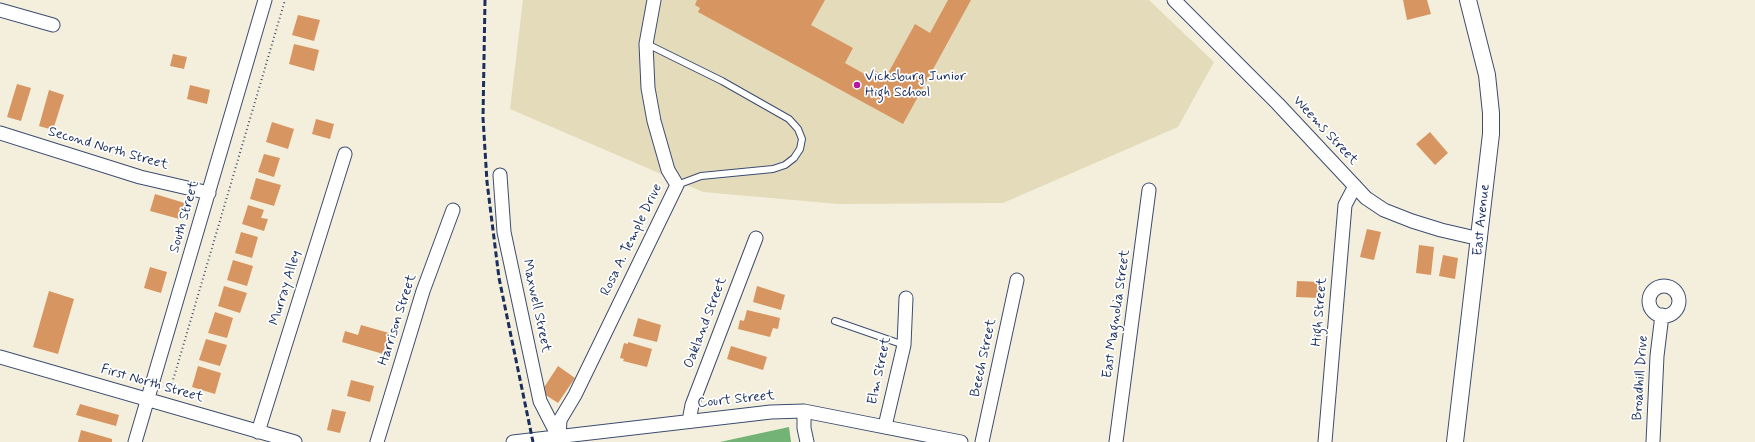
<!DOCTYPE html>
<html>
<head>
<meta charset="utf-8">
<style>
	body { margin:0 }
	canvas { display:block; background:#f4efdc }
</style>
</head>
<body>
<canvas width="1755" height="442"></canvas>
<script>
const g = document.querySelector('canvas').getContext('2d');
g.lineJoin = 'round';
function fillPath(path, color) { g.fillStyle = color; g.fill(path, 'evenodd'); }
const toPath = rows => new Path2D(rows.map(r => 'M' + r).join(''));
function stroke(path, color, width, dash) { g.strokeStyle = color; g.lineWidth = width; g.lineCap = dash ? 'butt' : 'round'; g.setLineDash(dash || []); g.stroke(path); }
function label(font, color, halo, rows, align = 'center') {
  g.font = font + ' Mynerve,sans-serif'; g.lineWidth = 3.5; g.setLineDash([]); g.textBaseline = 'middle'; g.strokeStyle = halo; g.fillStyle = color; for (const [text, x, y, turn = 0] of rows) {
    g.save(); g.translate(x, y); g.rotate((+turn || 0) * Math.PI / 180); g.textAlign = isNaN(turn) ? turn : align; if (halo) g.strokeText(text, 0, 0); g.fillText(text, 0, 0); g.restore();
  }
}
fillPath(toPath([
	[523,0,1149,0,1214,62,1178,127,1003,203,838,204,703,192,510,109]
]), '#e4dbba');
fillPath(toPath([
	[789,427,791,442,720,442]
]), '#73b476');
fillPath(toPath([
	[697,0,825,0,811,25,853,48,845,63,868,76,872,69,886,77,915,24,930,33,948,0,971,0,903,124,698,12,700,8,695,5],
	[1403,0,1427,0,1431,14,1407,20],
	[298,15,320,20,314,41,292,35],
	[294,44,319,50,314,71,289,64],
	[173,54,187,57,184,69,170,66],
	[17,84,31,88,21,121,7,117],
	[190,85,210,90,207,104,187,99],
	[49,90,64,95,53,130,39,126],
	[316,119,334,124,330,139,312,134],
	[272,122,294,129,288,149,266,142],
	[1430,132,1448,153,1435,165,1416,144],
	[264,154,280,158,274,177,258,172],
	[256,178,281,185,274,206,250,199],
	[155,194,188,204,183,220,150,211],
	[248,205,264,210,261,218,268,219,264,231,242,224],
	[1367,229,1381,232,1374,260,1360,257],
	[241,232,258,237,252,258,235,253],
	[1419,245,1434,247,1431,275,1416,273],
	[1443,255,1458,258,1455,279,1439,276],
	[233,260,253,266,247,286,227,280],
	[150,267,167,272,161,293,144,288],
	[1297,281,1320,282,1319,298,1296,297],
	[224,286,247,293,240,313,218,306],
	[757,286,785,295,781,310,753,302],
	[49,291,74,299,58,354,33,347],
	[747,310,780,318,778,329,773,328,770,337,738,329,740,320,744,321],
	[215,312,233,318,227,338,208,333],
	[638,318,661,325,657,342,633,336],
	[361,325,389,333,383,354,342,342,345,331,358,335],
	[206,339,227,345,220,366,199,360],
	[628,342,652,349,647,367,623,361,624,359,620,358,624,343,628,344],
	[731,346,767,357,763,370,727,359],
	[198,366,221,373,215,394,192,387],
	[558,366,575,378,558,403,541,392],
	[351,380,374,386,370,402,347,396],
	[80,404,119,415,116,426,76,415],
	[332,409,346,412,340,433,327,430],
	[81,430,112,439,112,442,78,442]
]), '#d79661');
const service = toPath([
	[647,44,722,81,789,119,798,129,802,139,800,149,794,158,785,165,773,169,701,176,677,185],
	[835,321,904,345]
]);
const minor = toPath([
	[1174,0,1278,104,1366,198,1384,210,1412,221,1441,230,1480,239],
	[0,10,53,25],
	[0,133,140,177,209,193],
	[500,175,504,232,540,401,559,438],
	'1649 301a15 15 0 1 1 30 0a15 15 0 1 1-30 0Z',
	[0,357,295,442],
	[804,411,804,428,807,442],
	[689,421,692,405,756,238],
	[885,426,904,345,906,298],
	[258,432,345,154],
	[559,438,560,420,575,395,677,185,668,170,654,121,648,88,646,44,654,0],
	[135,442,265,0],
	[377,442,423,291,453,210],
	[513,442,771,412,804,411,961,442],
	[982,442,1017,280],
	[1116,442,1149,190],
	[1325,442,1345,205,1355,186],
	[1653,442,1657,356,1662,315]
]);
const tertiary = toPath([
	[1455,442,1491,134,1491,113,1487,75,1468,0]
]);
stroke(service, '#3c4c71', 8);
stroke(minor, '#3c4c71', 15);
stroke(tertiary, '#3c4c71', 18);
stroke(toPath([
	[171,387,285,0]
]), '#3c4c71', 2, [1, 3]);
stroke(service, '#fff', 6);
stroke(minor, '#fff', 13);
stroke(tertiary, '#fff', 16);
stroke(toPath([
	[485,0,483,118,487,182,499,278,533,442]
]), '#1b2f5e', 3, [6, 3]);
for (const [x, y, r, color] of [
	[857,85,4,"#b5179e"]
]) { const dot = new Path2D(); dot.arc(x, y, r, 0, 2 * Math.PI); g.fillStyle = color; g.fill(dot); stroke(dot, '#fff', 1.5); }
label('14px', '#1b2f5e', '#fff', [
	["Vicksburg Junior",865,77],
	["High School",865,93]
], 'left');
label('14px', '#1b2f5e', '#fff', [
	["Weems Street",1325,131,47],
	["Second North Street",108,149,16],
	["South Street",185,217,-74],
	["East Avenue",1482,220,-84],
	["Rosa A. Temple Drive",632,240,-64],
	["Murray Alley",286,288,-73],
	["Maxwell Street",536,306,78],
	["High Street",1320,312,-85],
	["East Magnolia Street",1117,314,-82],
	["Harrison Street",398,320,-72],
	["Oakland Street",706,323,-69],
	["Beech Street",984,358,-78],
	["Elm Street",880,371,-78],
	["Broadhill Drive",1641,378,-86],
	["First North Street",152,384,16],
	["Court Street",736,400,-6]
]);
</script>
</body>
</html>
